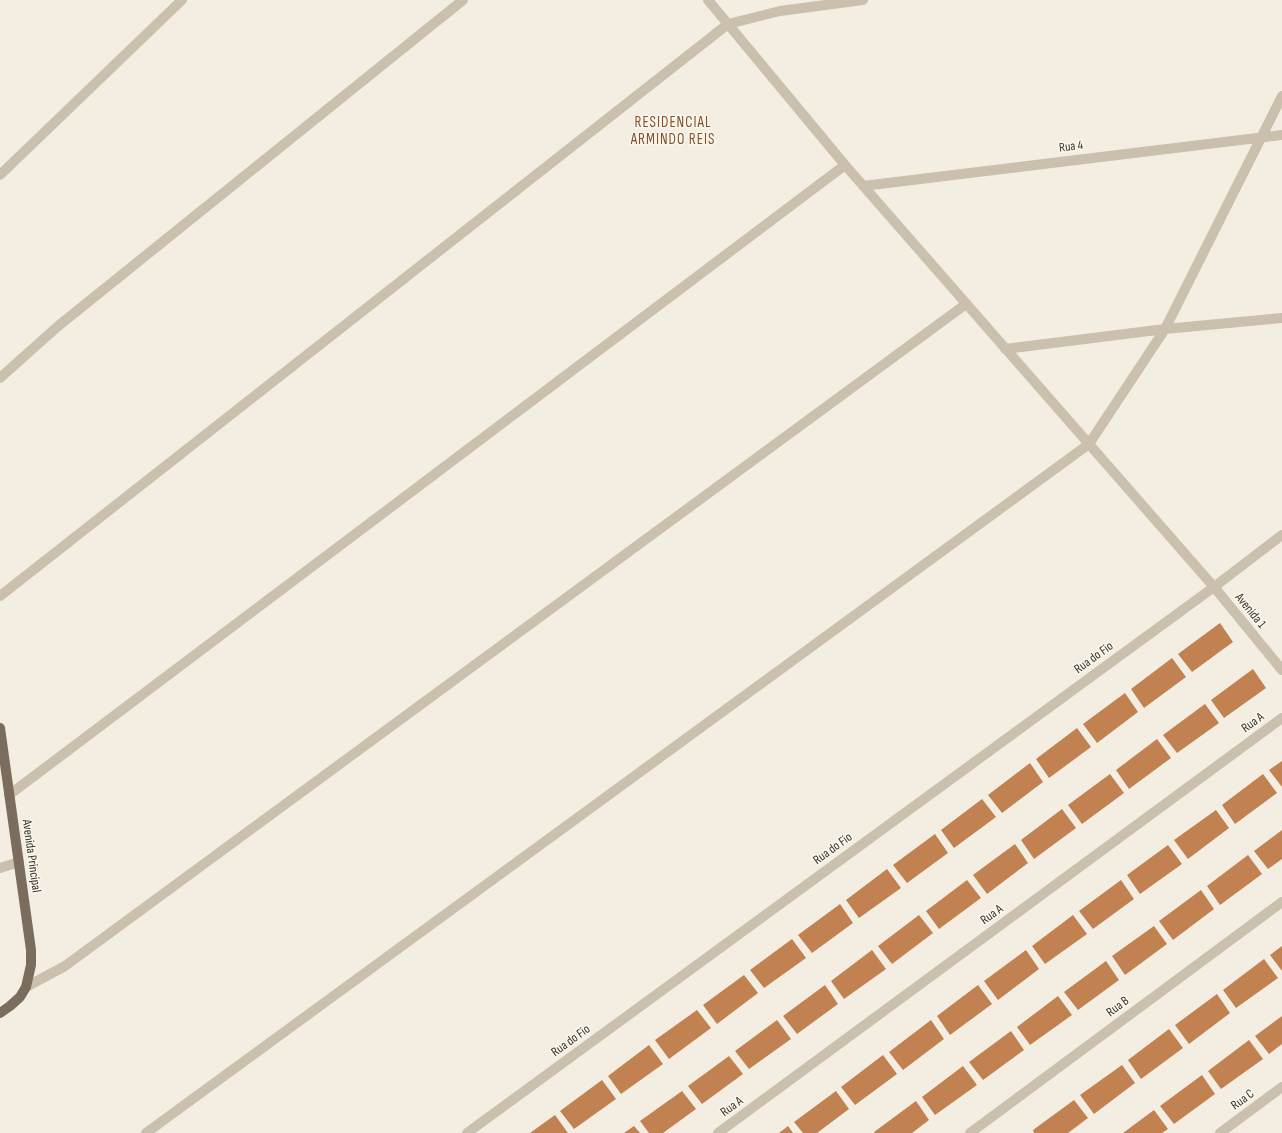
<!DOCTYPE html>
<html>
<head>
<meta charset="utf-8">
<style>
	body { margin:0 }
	canvas { display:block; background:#f3eee1 }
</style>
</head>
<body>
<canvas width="1282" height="1133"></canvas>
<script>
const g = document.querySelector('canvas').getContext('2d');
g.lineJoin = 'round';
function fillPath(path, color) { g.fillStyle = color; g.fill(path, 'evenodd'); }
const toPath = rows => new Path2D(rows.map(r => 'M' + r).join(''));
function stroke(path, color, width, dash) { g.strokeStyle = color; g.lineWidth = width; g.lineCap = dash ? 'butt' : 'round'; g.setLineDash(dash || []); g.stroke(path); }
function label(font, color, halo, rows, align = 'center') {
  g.font = font + ' "Sofia Sans Condensed",sans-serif'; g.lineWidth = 3; g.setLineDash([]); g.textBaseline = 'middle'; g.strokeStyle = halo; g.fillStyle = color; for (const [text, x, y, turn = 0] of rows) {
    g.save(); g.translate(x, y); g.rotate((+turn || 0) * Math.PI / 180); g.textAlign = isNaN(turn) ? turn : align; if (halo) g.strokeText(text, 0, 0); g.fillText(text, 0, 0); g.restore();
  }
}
fillPath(toPath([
	[1220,623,1233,642,1192,672,1178,654],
	[1172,658,1186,677,1144,708,1131,689],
	[1253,669,1266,688,1224,718,1211,700],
	[1125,693,1138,712,1097,743,1083,724],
	[1205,704,1219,723,1177,753,1163,735],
	[1077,728,1091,747,1049,778,1036,759],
	[1157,739,1171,758,1129,789,1116,770],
	[1282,761,1282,787,1269,770],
	[1030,763,1043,782,1002,813,988,795],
	[1110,774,1124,793,1082,824,1068,805],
	[1263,774,1277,793,1235,824,1222,805],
	[982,799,996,817,954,848,941,830],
	[1062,809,1076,828,1034,859,1021,840],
	[1216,810,1229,828,1188,859,1174,840],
	[1282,830,1282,859,1268,869,1254,851],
	[935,834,948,853,907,883,893,865],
	[1015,844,1028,863,987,894,973,875],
	[1168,845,1182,864,1140,894,1127,875],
	[1248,855,1262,874,1220,905,1207,886],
	[887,869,901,888,859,918,846,900],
	[967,880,981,898,939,929,926,911],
	[1121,880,1134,899,1093,929,1079,911],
	[1201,890,1214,909,1173,940,1159,921],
	[840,904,853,923,812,953,798,935],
	[919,915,933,933,892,964,878,946],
	[1073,915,1087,934,1045,964,1032,946],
	[1154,926,1167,944,1125,975,1112,956],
	[792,939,806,958,764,988,750,970],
	[1282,946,1282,971,1270,955],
	[872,950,886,969,844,999,831,981],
	[1026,950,1039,969,998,1000,984,981],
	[1264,959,1278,978,1236,1008,1223,990],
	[1106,961,1119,980,1078,1010,1064,992],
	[744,975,758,993,717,1024,703,1005],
	[825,985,838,1004,797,1034,783,1016],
	[978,985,992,1004,950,1035,937,1016],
	[1217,994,1230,1013,1189,1044,1175,1025],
	[1058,996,1072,1015,1030,1045,1017,1027],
	[697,1010,711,1028,669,1059,655,1040],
	[1282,1016,1282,1044,1269,1054,1255,1036],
	[777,1020,791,1039,749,1069,735,1051],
	[931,1020,944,1039,903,1070,889,1052],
	[1169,1029,1183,1048,1141,1079,1128,1060],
	[1011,1031,1024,1050,983,1080,969,1062],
	[1249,1040,1263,1059,1221,1089,1208,1071],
	[649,1045,663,1064,621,1094,608,1076],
	[883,1055,897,1074,855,1105,841,1087],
	[729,1056,743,1074,702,1104,688,1086],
	[1122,1065,1135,1083,1094,1114,1080,1095],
	[963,1066,977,1085,935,1115,922,1097],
	[1202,1075,1215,1094,1174,1124,1160,1106],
	[602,1080,616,1099,574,1129,560,1111],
	[682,1091,696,1109,663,1133,649,1133,640,1121],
	[836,1091,849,1109,817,1133,803,1133,794,1122],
	[1074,1100,1088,1118,1068,1133,1034,1133,1033,1130],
	[916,1101,929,1120,912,1133,875,1133,874,1132],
	[1154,1110,1168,1129,1162,1133,1123,1133],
	[555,1115,568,1133,530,1133],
	[634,1126,640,1133,624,1133],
	[788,1126,793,1133,779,1133]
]), '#c18151');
stroke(toPath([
	[708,0,845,165,1214,587,1282,670],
	[0,175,182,0],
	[863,186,1282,135],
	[1005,349,1165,329,1282,318],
	[0,378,57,327,463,0],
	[0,596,728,24,780,11,863,0],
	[9,795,845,165],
	[0,868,19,862],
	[26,987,65,966,966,304],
	[146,1133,1089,444,1165,329,1282,96],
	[467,1133,1214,587,1282,535],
	[718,1133,1282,718],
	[970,1133,1282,902],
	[1220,1133,1282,1087]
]), '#cbc0ad', 10);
stroke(toPath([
	[0,728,31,950,31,965,26,987,20,997,10,1006,0,1013]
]), '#7b6d5d', 10);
label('13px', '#3a332b', '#faf7ee', [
	["Rua 4",1071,147,-7],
	["Avenida 1",1250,611,51],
	["Rua do Fio",1094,658,-36],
	["Rua A",1253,723,-36],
	["Rua do Fio",833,849,-36],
	["Avenida Principal",31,856,82],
	["Rua A",992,915,-36],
	["Rua B",1118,1007,-37],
	["Rua do Fio",571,1041,-36],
	["Rua C",1243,1100,-36],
	["Rua A",732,1107,-36]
]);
g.letterSpacing = '1px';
label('15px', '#864f27', '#faf7ee', [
	["RESIDENCIAL",673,123],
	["ARMINDO REIS",673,140]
]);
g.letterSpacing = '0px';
</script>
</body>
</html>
